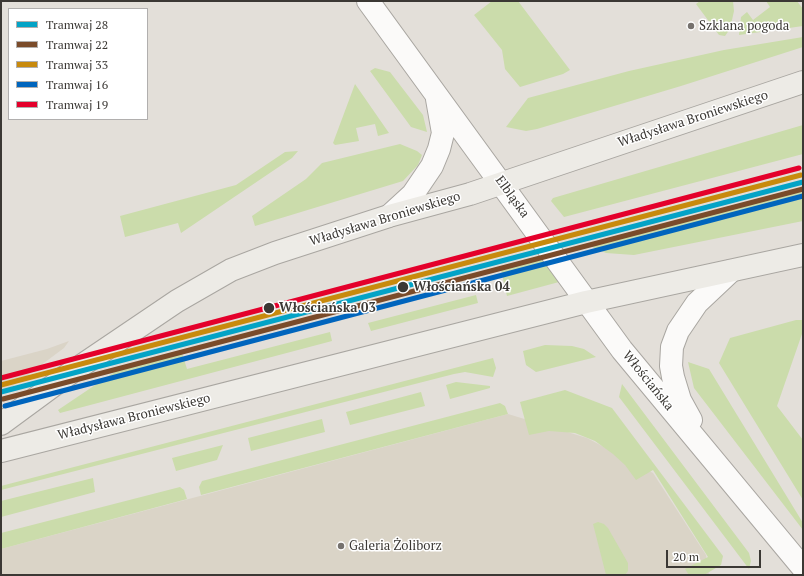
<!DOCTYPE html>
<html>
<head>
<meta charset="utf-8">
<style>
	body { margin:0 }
	#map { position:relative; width:804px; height:576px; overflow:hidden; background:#e3dfd9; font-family:"PT Serif",serif }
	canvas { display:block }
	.frame { position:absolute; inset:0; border:2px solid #3b3834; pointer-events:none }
	.legend { position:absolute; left:8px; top:8px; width:140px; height:112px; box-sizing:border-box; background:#fff; border:1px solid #b1afae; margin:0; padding:5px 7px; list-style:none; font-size:12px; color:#3b3834 }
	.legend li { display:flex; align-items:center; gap:8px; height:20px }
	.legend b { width:20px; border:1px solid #b1afae }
	.scale { position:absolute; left:666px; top:550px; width:95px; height:18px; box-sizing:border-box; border:2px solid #3b3834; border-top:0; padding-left:5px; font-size:12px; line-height:14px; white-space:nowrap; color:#3b3834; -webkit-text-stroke:3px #fff; paint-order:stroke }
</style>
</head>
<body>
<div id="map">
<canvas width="804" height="576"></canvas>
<div class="frame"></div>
<ul class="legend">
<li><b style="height:5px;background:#03a3c6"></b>Tramwaj 28</li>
<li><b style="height:5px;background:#7a4b2a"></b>Tramwaj 22</li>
<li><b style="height:5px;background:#c88a0d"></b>Tramwaj 33</li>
<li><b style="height:5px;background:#0065bd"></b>Tramwaj 16</li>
<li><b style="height:5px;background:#e4002b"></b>Tramwaj 19</li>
</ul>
<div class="scale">20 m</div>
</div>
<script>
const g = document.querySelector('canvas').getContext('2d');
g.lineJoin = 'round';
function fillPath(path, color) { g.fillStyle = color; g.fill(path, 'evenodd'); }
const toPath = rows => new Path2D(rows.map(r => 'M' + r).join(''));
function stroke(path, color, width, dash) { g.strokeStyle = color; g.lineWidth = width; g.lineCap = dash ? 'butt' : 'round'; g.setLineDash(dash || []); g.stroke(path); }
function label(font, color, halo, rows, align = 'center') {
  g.font = font + ' "PT Serif",serif'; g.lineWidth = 3; g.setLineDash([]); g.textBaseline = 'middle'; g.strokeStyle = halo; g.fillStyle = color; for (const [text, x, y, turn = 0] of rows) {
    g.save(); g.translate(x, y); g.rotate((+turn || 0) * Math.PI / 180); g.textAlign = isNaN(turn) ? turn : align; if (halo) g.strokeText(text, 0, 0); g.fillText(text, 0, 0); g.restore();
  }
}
fillPath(toPath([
	[69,341,64,348,1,395,1,361,47,349],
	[508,414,587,438,653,473,706,555,709,575,1,575,1,549]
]), '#dad4c7');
fillPath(toPath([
	[492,1,518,1,570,70,563,74,520,87,505,69,502,50,474,15],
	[700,1,733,1,734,11,730,29,725,36,719,35,696,4],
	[766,1,797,1,803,9,803,26,739,35,741,17,747,12,753,20,770,7],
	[803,37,803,47,681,86,537,129,526,131,506,127,528,98,629,71,724,50],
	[375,68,390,72,423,115,427,132,411,127,370,71],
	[355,84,389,133,378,136,375,124,356,128,359,141,335,145,333,143],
	[803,125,803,154,564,217,551,201,553,198],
	[400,144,417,151,422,155,418,165,403,181,255,226,252,216,306,179,322,163],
	[298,151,292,158,181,233,178,223,125,237,120,216,236,185,285,152],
	[803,191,803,221,634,255,606,253,590,246],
	[543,259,559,282,507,296,501,270],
	[476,295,478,303,371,331,368,323],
	[796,320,803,320,803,331,777,406,803,440,803,500,719,363,730,338],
	[330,332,332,341,60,413,58,410,116,371,182,353,187,369],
	[545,345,572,346,584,349,596,357,536,372,526,365,523,351],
	[493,358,496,368,493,377,465,372,454,374,1,490,1,486],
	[688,362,709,369,803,523,803,530,694,388],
	[456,382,490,386,490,388,450,399,446,385],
	[622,384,749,553,751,561,749,569,619,397],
	[565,390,612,408,723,556,721,565,704,575,689,575,685,569,708,557,653,470,636,480,625,465,613,454,595,441,575,433,549,431,529,435,520,402],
	[421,392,425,406,350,425,346,412],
	[500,403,505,406,508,414,201,495,199,487,202,481],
	[322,419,325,432,251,451,248,438],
	[223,445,217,460,176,471,172,458],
	[93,478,95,492,1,517,1,501],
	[180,487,184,490,187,499,1,549,1,533],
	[598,522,604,524,608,528,628,563,628,571,625,575,606,575,593,524]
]), '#cbdcab');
const minor = toPath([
	[368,1,622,350,803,568],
	[389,216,413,194,432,166,439,149,443,133,437,99],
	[691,420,680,400,673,377,671,366,672,347,678,331,697,303,731,271]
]);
const secondary = toPath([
	[1,424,69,374,177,301,231,270,275,253,389,216,470,194,803,82],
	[1,451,586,302,803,255]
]);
stroke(minor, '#a9a6a1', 24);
stroke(secondary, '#a9a6a1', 24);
stroke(minor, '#fbfaf9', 22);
stroke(secondary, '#edebe6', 22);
stroke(toPath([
	[1,392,803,182]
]), '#03a3c6', 5);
stroke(toPath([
	[3,399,803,189]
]), '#7a4b2a', 5);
stroke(toPath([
	[1,385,801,175]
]), '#c88a0d', 5);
stroke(toPath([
	[5,406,803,196]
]), '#0065bd', 5);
stroke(toPath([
	[1,378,799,168]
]), '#e4002b', 5);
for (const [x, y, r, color] of [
	[691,26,4,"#76726e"],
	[403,287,6,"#3b3834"],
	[269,308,6,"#3b3834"],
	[341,546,4,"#76726e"]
]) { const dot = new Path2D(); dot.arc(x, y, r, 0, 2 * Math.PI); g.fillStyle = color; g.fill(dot); stroke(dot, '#fff', 1.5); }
label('13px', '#3b3834', '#fff', [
	["Szklana pogoda",699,26],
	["Galeria Żoliborz",349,546]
], 'left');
label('13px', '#3b3834', '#fff', [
	["Władysława Broniewskiego",693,119,-18],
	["Elbląska",512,197,54],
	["Władysława Broniewskiego",385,219,-17],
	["Włościańska",648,381,51],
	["Władysława Broniewskiego",134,417,-14]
]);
label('bold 13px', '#3b3834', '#fff', [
	["Włościańska 04",413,287],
	["Włościańska 03",279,308]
], 'left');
</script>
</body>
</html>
